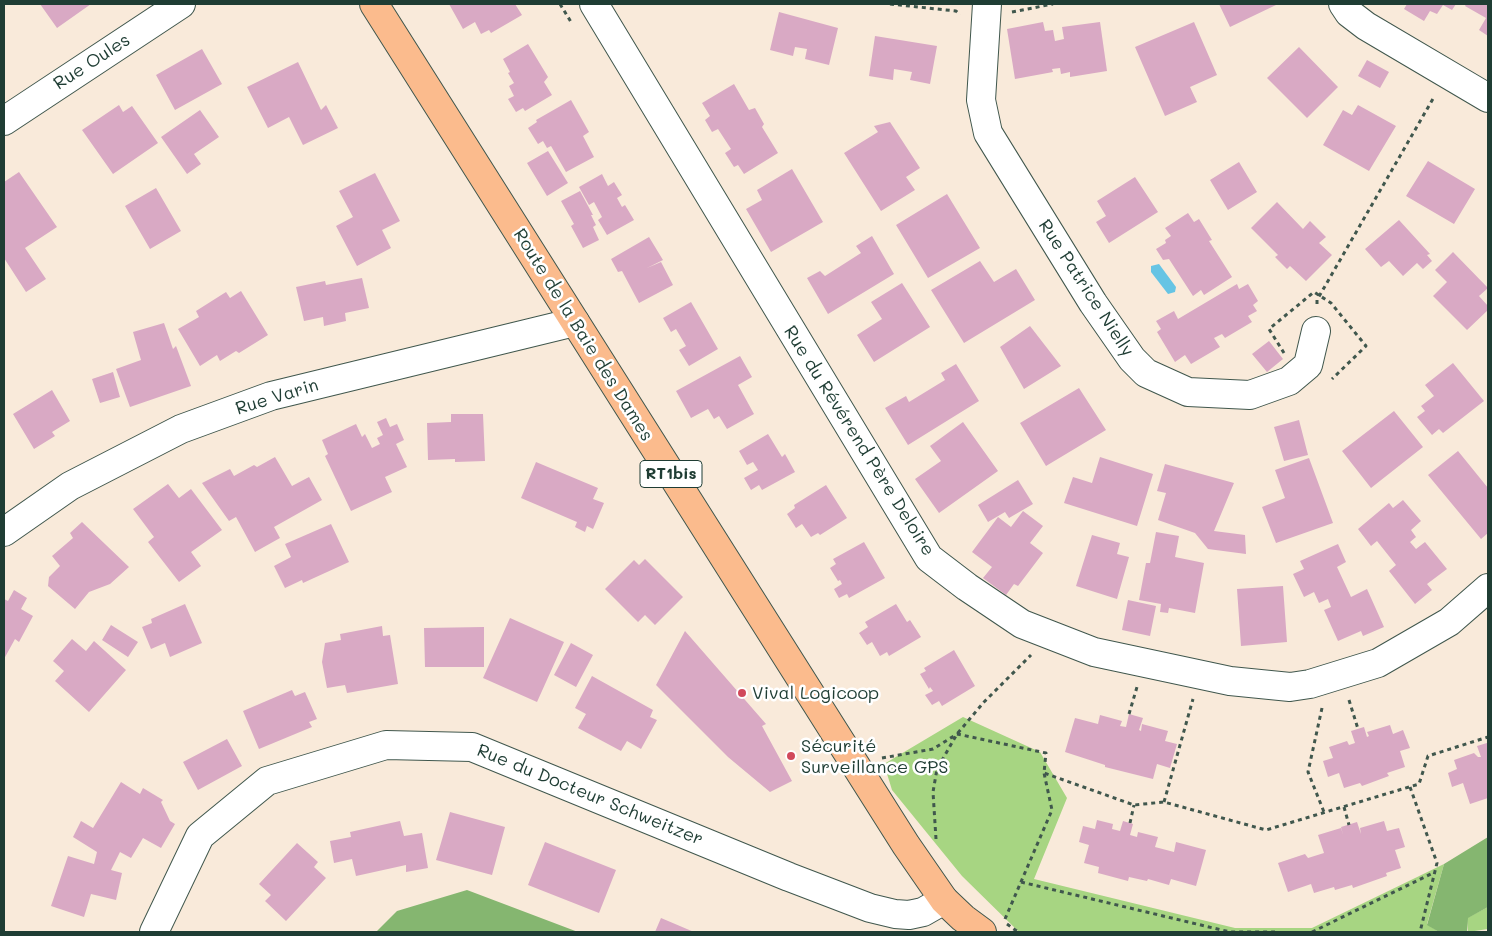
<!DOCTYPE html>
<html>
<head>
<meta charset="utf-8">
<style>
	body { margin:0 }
	#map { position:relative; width:1492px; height:936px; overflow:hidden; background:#f9eada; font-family:Mali,sans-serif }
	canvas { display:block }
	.frame { position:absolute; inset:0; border:5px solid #1f3d34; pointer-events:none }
</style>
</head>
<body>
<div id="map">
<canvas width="1492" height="936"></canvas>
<div class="frame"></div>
</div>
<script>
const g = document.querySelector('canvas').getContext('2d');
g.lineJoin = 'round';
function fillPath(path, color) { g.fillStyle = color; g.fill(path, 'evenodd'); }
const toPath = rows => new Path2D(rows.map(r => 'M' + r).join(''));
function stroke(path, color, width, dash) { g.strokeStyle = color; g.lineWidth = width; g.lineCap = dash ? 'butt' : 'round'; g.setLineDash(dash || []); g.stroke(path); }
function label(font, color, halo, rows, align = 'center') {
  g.font = font + ' Mali,sans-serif'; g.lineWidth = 5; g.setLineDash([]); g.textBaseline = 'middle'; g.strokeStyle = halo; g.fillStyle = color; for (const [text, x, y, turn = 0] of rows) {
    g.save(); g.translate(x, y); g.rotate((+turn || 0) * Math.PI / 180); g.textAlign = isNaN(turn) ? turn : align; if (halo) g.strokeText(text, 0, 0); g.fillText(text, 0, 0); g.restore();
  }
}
fillPath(toPath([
	[963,717,1040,752,1067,798,1034,879,1235,928,1312,928,1444,864,1427,924,1439,932,1019,932,962,876,892,790,884,764],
	[1488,907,1488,929,1468,932,1467,918]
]), '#a7d582');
fillPath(toPath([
	[1488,837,1488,907,1468,918,1467,932,1439,932,1427,925,1444,864],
	[467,890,578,932,376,932,397,911]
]), '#85b670');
fillPath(toPath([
	[1159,264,1176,287,1175,292,1168,294,1151,272,1151,266]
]), '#66c4e4');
fillPath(toPath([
	[40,4,91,4,57,28],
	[449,4,515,4,522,15,491,33,489,30,481,34,475,22,463,29],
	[1219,4,1275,4,1276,5,1230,27],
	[1407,4,1456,4,1452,10,1443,5,1437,14,1430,11,1424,21,1404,9],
	[1466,4,1488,4,1488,36,1479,30,1486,18,1465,6],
	[779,12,838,28,829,65,805,59,807,49,795,47,793,56,770,50],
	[1043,22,1045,31,1053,30,1055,41,1064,39,1062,27,1100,22,1107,71,1070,77,1070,72,1061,74,1060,68,1052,69,1053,72,1015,79,1007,29],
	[1194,22,1217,75,1190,87,1197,102,1165,116,1135,47],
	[875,36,937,46,930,84,910,80,912,72,894,69,893,80,869,76],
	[528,44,548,77,544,82,552,95,525,111,523,108,516,112,508,99,514,96,509,86,514,83,508,73,510,72,503,59],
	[1299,47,1338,87,1307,118,1267,78],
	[202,49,222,84,175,110,156,75],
	[1367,60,1389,72,1380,88,1358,76],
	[298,62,321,110,326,105,338,128,303,145,289,117,268,128,247,87],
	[734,84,749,110,755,108,764,124,762,127,778,153,744,174,738,165,734,167,725,153,731,149,718,129,712,132,705,120,710,116,702,103],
	[571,100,589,132,583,136,594,157,566,172,551,146,547,148,543,141,538,144,528,128,537,122,536,120],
	[119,105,123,112,132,106,158,143,113,174,82,130],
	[1358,105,1396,126,1369,171,1323,145,1343,110,1352,115],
	[200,110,219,137,194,154,201,164,187,174,161,137],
	[890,122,920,168,906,177,915,190,881,211,844,153,878,132,874,126],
	[548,151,568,183,547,196,527,163],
	[1428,161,1475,189,1454,224,1406,196],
	[1239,162,1257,192,1228,210,1210,180],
	[792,169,823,222,771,252,746,209,762,200,757,190],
	[19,172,57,227,25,248,46,279,26,292,4,258,4,182],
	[375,173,400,221,382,230,391,248,357,266,336,226,353,217,339,191],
	[602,174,608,186,614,182,622,195,617,198,622,207,625,205,634,220,607,235,598,220,602,217,594,202,589,205,579,187],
	[1135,177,1158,212,1109,243,1096,222,1106,216,1097,201],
	[156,188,181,231,150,249,125,206],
	[580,191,593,215,591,215,596,225,593,227,599,240,583,248,571,226,574,224,561,201],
	[947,194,980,248,928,278,896,225],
	[1277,202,1303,229,1310,221,1326,237,1319,243,1332,255,1306,281,1290,266,1287,269,1275,257,1278,255,1251,228],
	[1188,213,1194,222,1199,219,1212,240,1209,241,1232,277,1204,295,1201,290,1193,296,1169,259,1163,260,1156,249,1166,243,1165,240,1171,236,1165,228],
	[1399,220,1430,254,1427,255,1432,261,1423,269,1417,263,1403,276,1389,261,1381,267,1365,249],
	[872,236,894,274,828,314,807,278,820,271,825,276,861,253,856,246],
	[649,237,663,260,647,268,661,262,673,285,639,303,622,271,618,272,611,259],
	[1453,252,1488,288,1479,296,1488,306,1488,310,1467,330,1433,296,1447,282,1435,270],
	[980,261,994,282,1016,269,1035,300,964,343,931,290],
	[362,278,369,308,345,313,346,321,324,326,323,317,304,321,296,287,325,281,326,285],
	[902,283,930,327,874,362,857,335,882,319,871,302],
	[1237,284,1239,289,1248,284,1258,301,1253,305,1257,311,1248,316,1252,322,1225,338,1222,334,1214,338,1220,347,1191,364,1185,355,1175,362,1157,332,1161,329,1156,321,1174,311,1178,319],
	[241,291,268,335,239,353,236,351,220,361,217,355,200,366,178,329,199,317,196,311,226,292,230,298],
	[691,302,718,349,689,366,679,350,686,346,676,329,671,332,663,318],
	[164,323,173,349,176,346,191,386,130,407,116,369,141,360,133,332],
	[1030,326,1061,366,1024,389,1000,347],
	[1269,341,1283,359,1267,372,1252,354],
	[740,356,752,377,738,385,754,414,727,429,719,416,714,419,708,409,691,418,676,391],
	[1453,363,1484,401,1443,433,1439,429,1432,435,1417,417,1425,411,1421,406,1434,396,1425,385],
	[956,364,979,401,908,445,885,408,906,396,909,402,945,380,941,373],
	[113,372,120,397,100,403,92,379],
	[1079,388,1106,430,1046,466,1020,423],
	[52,390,70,421,52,432,55,436,34,449,13,414],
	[1394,411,1423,447,1371,488,1342,451],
	[451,414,483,414,485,461,455,462,455,459,428,460,427,423,451,422],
	[386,418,390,427,397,424,404,440,396,444,407,467,385,477,392,492,351,511,325,456,328,454,322,440,356,424,362,437,365,434,372,448,380,444,377,438,383,435,377,422],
	[1299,420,1308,455,1284,461,1274,427],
	[963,422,998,471,939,513,915,479,941,461,930,446],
	[768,434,782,457,785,454,795,472,762,490,759,485,751,490,744,478,758,470,753,462,747,465,739,451],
	[1458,451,1488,488,1488,533,1481,539,1428,475],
	[275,457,292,486,309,477,322,500,274,527,280,538,255,552,236,517,229,521,202,483,230,469,234,476,254,465,257,467],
	[1100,457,1153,474,1137,526,1064,503,1073,477,1092,483],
	[1309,458,1333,523,1276,543,1262,507,1285,498,1275,470],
	[536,462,598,488,593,499,604,503,593,529,587,526,585,532,575,527,577,522,521,498],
	[1165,464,1234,483,1214,531,1245,535,1246,554,1208,549,1195,533,1158,520,1166,493,1157,491],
	[1018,480,1033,504,1009,518,1005,512,988,522,978,505],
	[168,484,179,498,191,489,222,530,191,552,201,566,179,582,148,542,154,537,133,509],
	[826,485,847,518,820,535,818,533,811,537,802,524,796,528,787,514,795,508,794,505],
	[1403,500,1421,521,1411,530,1416,537,1410,542,1416,549,1425,542,1447,569,1427,584,1432,590,1415,604,1389,571,1396,565,1377,541,1371,546,1358,529,1389,503,1393,508],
	[1023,511,1043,526,1030,543,1043,553,1018,586,1014,584,1006,595,983,578,992,567,972,552,998,517,1011,527],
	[82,522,129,567,110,584,89,592,75,609,48,586,49,577,60,566,52,556,73,538,70,533],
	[331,524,349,562,303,583,302,580,285,588,274,566,291,557,285,544],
	[1156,532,1179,536,1175,557,1204,563,1195,613,1169,608,1168,613,1160,612,1161,604,1139,600,1146,563,1150,563],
	[1092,535,1120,543,1117,554,1129,557,1117,599,1076,586],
	[864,542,885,578,849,598,847,594,839,598,834,589,842,584,840,580,838,581,830,568,836,564,833,559],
	[1338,544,1346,562,1337,567,1351,597,1367,589,1384,627,1363,636,1361,631,1338,641,1324,610,1331,607,1328,599,1319,603,1314,592,1304,597,1293,574,1304,569,1300,561],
	[645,559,683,597,655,625,645,615,638,622,605,589,634,560,639,565],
	[1283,586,1287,642,1241,646,1237,589],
	[14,590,27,598,21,609,33,616,19,642,15,639,4,659,4,599,8,601],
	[1128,600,1156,606,1150,636,1122,630],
	[185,604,202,643,170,657,165,643,151,649,142,627,152,623,151,619],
	[896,604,907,622,910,620,921,637,889,656,887,652,880,656,872,642,867,645,859,633,868,627,865,622],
	[510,618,564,642,537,702,483,678],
	[111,625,138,642,128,657,102,640],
	[382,626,383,636,390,635,398,684,347,693,345,685,327,688,322,662,325,643,341,640,340,634],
	[484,627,484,667,425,667,424,628],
	[685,631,766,724,762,726,792,781,770,792,728,757,656,685],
	[72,639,86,651,94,641,126,670,89,712,55,681,64,671,53,661],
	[571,643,593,655,576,687,554,675],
	[954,650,975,686,942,706,939,701,932,705,925,695,933,691,930,687,929,689,920,674,926,671,924,668],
	[592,676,653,710,650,717,657,720,641,749,627,741,621,751,578,728,586,714,575,708],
	[292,690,295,696,305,692,317,719,309,722,312,727,259,749,243,711],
	[1129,714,1143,718,1139,730,1141,731,1142,724,1168,731,1165,741,1177,744,1170,768,1157,764,1153,779,1105,767,1105,765,1065,752,1075,718,1098,724,1100,715,1122,721,1120,726,1126,727],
	[1390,725,1393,734,1403,730,1410,748,1400,751,1405,767,1387,773,1389,776,1362,786,1360,783,1344,788,1339,773,1328,777,1323,761,1333,758,1329,747,1347,741,1349,745,1355,743,1351,731,1364,727,1367,737,1369,736,1367,732],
	[227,739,242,766,198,790,183,762],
	[1487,743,1488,798,1470,804,1463,783,1452,787,1448,773,1457,769,1454,760,1474,753,1478,757,1481,757,1477,746],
	[121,782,140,794,143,788,163,800,161,802,170,821,175,824,161,848,143,838,131,858,120,852,111,870,122,873,116,900,91,894,84,917,51,906,68,856,94,864,97,852,73,837,81,821,93,828],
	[450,812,505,827,492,875,436,860],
	[1097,820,1113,824,1112,829,1120,831,1123,821,1133,824,1130,835,1137,837,1138,832,1158,837,1155,847,1174,852,1176,842,1206,850,1196,886,1171,879,1169,885,1148,879,1147,881,1129,877,1128,881,1098,873,1099,867,1084,863,1089,845,1079,842,1083,826,1095,829],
	[400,821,404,836,422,833,428,868,406,872,406,865,356,876,352,859,334,863,330,841,351,837,350,832],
	[1384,821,1387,831,1399,828,1405,847,1395,850,1401,868,1386,873,1387,876,1353,888,1352,885,1335,890,1334,887,1314,893,1311,884,1288,892,1278,863,1305,854,1308,858,1324,853,1318,835,1341,828,1343,835,1341,827,1357,822,1361,834,1360,828],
	[545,842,616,870,599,913,528,885],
	[297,843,318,862,314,867,326,878,286,921,265,901,271,895,259,884],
	[661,918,694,932,655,932]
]), '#d9a9c4');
const minor = toPath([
	[594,4,929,558,967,587,1022,624,1094,652,1230,681,1290,687,1310,684,1378,663,1449,622,1488,588],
	[987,4,981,100,988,133,1093,303,1132,359,1146,373,1188,392,1250,395,1289,381,1308,365,1316,331],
	[1343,4,1349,13,1366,26,1488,98],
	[4,532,70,486,181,429,271,396,575,322],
	[154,932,200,836,267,781,386,745,472,747,789,877,870,908,895,914,909,915,923,912,944,900]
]);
const tertiary = toPath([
	[4,121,181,4]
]);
const primary = toPath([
	[374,4,906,845,944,900,963,918,982,932]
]);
stroke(minor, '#40574d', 30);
stroke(tertiary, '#40574d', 30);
stroke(primary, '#40574d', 30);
stroke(toPath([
	[560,4,571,22],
	[890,4,956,11,960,15],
	[1012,12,1053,4],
	[1317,304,1317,300,1434,97],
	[1284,353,1269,329,1314,292,1331,303,1366,346,1332,379],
	[1349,700,1358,729],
	[1322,708,1308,772,1324,812],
	[1129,714,1137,687],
	[882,758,933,749,957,734,1046,753,1044,773,1134,805,1164,802,1266,830,1419,784,1428,756,1488,737],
	[1410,787,1437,863,1420,932],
	[1164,802,1193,699],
	[1344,807,1349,825],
	[1130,823,1134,805],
	[936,839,933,792,937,769,957,734,984,702,1031,655],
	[1021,882,1230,932,1275,932],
	[1005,919,1052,810,1044,773],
	[1007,924,1018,932],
	[1312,932,1435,872]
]), '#40574d', 3, [4, 4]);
stroke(minor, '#fff', 28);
stroke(tertiary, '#fff', 28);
stroke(primary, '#fbbb8d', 28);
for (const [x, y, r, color] of [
	[742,693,5,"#d1495b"],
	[791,756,5,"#d1495b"]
]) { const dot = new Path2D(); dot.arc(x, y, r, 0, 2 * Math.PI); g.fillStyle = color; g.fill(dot); stroke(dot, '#fff', 2); }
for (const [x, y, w] of [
	[671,474,62]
]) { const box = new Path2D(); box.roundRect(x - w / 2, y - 13.5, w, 27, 4); g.fillStyle = '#fff'; g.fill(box); stroke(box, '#1f3d34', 1); }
label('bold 16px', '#1f3d34', null, [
	["RT1bis",671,474]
]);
label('18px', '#1f3d34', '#fff', [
	["Rue Oules",92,62,-33],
	["Rue Patrice Nielly",1086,288,57],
	["Route de la Baie des Dames",583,335,58],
	["Rue Varin",277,397,-17],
	["Rue du Révérend Père Deloire",859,441,58],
	["Rue du Docteur Schweitzer",590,795,22]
]);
label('18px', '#1f3d34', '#fff', [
	["Vival Logicoop",752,693],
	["Sécurité",801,746],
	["Surveillance GPS",801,767]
], 'left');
</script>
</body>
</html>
